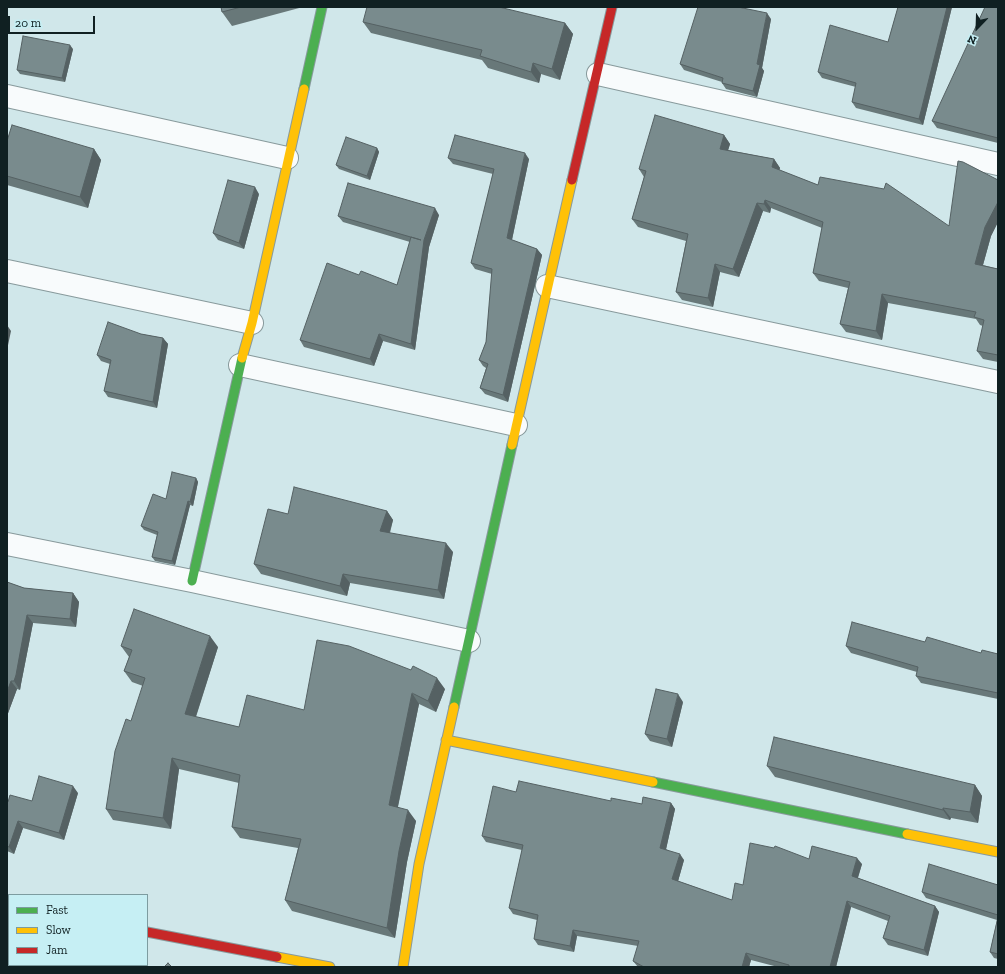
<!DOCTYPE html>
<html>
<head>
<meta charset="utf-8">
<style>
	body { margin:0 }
	#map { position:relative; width:1005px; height:974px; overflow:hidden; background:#d0e7ea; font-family:"Zilla Slab",serif }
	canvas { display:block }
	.frame { position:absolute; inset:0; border:8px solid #102022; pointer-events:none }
	.legend { position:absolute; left:8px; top:894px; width:140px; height:72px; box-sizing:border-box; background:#c6eff4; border:1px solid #7d9ca0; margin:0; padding:5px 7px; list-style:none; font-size:12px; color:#102022 }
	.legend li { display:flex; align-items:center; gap:8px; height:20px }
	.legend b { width:20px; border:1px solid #7d9ca0 }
	.north { position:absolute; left:957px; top:8px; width:40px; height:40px; -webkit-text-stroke:3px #c6eff4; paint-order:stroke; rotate:203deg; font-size:11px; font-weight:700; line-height:16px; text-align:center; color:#102022 }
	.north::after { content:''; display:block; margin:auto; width:14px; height:18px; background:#102022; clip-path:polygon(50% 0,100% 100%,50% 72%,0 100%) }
	.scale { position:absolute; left:8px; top:16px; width:87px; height:18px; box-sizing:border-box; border:2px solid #102022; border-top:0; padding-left:5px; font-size:12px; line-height:14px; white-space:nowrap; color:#102022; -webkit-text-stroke:3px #c6eff4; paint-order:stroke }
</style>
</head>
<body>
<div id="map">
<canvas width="1005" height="974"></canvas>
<div class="frame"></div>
<ul class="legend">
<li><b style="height:5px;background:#4caf50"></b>Fast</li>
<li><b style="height:5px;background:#ffc107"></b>Slow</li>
<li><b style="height:5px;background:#c62828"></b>Jam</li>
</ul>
<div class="north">N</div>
<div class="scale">20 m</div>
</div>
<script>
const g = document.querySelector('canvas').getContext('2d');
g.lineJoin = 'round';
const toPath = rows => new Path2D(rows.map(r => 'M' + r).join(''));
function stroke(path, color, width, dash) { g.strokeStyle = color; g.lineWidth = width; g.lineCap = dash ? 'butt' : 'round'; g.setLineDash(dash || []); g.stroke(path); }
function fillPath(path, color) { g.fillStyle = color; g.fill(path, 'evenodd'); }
const street = toPath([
	[598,74,998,164],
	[7,96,287,158],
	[7,271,252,323],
	[547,286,998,382],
	[240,365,516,425],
	[7,544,192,581,469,641]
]);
const fast = toPath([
	[304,89,322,7],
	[192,581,242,358],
	[454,707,512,445],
	[653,782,907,834],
	[7,904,9,905]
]);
const slow = toPath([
	[242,358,252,323,304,89],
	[512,445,572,180],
	[446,740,653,782],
	[907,834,998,852],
	[277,957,330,967],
	[403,967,419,864,454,707]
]);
const jam = toPath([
	[572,180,612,7],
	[147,932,277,957]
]);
stroke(street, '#889a9c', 24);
stroke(fast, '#889a9c', 11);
stroke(slow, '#889a9c', 11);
stroke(jam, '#889a9c', 11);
stroke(street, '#f8fbfc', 22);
stroke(fast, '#4caf50', 9);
stroke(slow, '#ffc107', 9);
stroke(jam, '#c62828', 9);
fillPath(toPath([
	[221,7,303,7,232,26,222,12],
	[898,7,952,7,923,125,856,108,852,102,856,87,822,78,818,72,888,42],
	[998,7,998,143,937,128,932,121],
	[771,19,762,68,764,71,757,97,726,89,722,83,722,82,684,70,680,64],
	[363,22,565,23,573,34,560,80,541,74,539,83,488,68,482,60,371,33],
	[73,49,65,82,20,74,17,70],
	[724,135,730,144,728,150,774,159,780,168,779,170,818,185,949,226,998,180,998,222,991,236,983,265,998,269,998,362,983,359,977,351,983,326,980,325,976,319,888,303,882,340,846,332,840,324,848,288,819,281,813,273,822,228,771,208,770,213,763,211,739,277,720,272,713,307,682,300,676,292,686,241,638,227,632,219,644,177,639,169],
	[7,141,94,149,101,160,88,208,7,185],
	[377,148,379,152,370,180,339,169,336,165],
	[448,158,529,159,512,240,537,249,542,255,508,402,485,394,480,388,486,368,483,366,479,360,486,342,492,274,475,269,471,263,493,174,453,164],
	[259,194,244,249,218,240,213,233],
	[439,215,429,247,415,350,383,341,374,366,304,347,300,340,359,275,397,285,410,242,343,222,338,216],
	[141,334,163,338,168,344,157,408,108,397,104,391,110,364,101,361,97,355],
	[196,478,198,482,193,506,190,505,175,565,155,561,152,557,157,535,144,530,141,526,166,499],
	[387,511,393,520,390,533,453,552,444,599,350,583,347,596,261,574,254,564,288,514],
	[7,582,24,588,73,593,79,602,76,627,33,623,21,684,20,690,17,689,7,716],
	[925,642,981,653,998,654,998,699,921,683,916,676,917,672,851,653,846,646],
	[121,646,218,647,196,717,239,727,304,710,445,689,436,712,419,704,398,807,416,821,407,862,395,938,292,911,285,900,298,848,240,838,232,827,239,783,179,769,171,829,113,820,106,809,143,686,132,682,124,671,129,657],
	[683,702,672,747,650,741,645,734],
	[767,766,975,785,982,796,978,823,951,818,950,820,775,777],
	[516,792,611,801,642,804,671,803,675,809,666,849,684,860,678,881,732,900,743,885,809,859,862,864,858,878,935,906,939,912,928,956,888,945,883,938,888,921,851,907,836,967,778,967,751,960,749,967,638,967,633,961,638,946,577,936,574,952,538,945,534,939,537,920,513,914,509,908,522,850,486,842,482,836],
	[78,793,64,840,23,828,14,854,7,851,7,802,32,801],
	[998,885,998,959,994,958,990,952,997,920,926,898,922,892]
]), '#687879');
fillPath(toPath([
	[947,7,952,7,923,125,919,119],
	[767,13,771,19,762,68,764,71,757,97,753,91,757,64],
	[565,23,573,34,560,80,552,69],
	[70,45,73,49,65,82,62,78],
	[533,63,541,74,539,83,531,72],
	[724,135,730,144,726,157,720,149],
	[377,148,379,152,370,180,367,176],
	[94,149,101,160,88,208,80,197],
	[525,153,529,159,511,244,507,238],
	[774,159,780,168,778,175,772,167],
	[255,187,259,194,244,249,239,243],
	[765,200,771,208,770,213,764,204],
	[998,202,998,222,991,236,981,272,975,264,985,227],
	[757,203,763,211,739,277,733,269],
	[435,208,439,215,429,247,415,350,411,344,424,240],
	[537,249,542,255,508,402,503,395],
	[715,264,720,272,713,307,708,298],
	[882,294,888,303,882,340,876,331],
	[7,325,11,331,7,350],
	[379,334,383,341,374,366,370,359],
	[163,338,168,344,157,408,153,402],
	[196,478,198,482,193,506,190,502],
	[188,501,190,505,175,565,172,561],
	[387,511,393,520,387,541,380,531],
	[446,543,453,552,444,599,438,590],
	[343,574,350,583,347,596,340,586],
	[73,593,79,602,76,627,70,619],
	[27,615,33,623,21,684,20,690,14,681],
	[210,636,218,647,193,725,185,714],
	[437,678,445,689,436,712,428,701],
	[11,681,17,689,7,716,7,692],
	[412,693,419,704,396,815,389,805],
	[678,694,683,702,672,747,667,739],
	[172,758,179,769,171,829,163,818],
	[975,785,982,796,978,823,970,812],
	[73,786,78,793,64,840,59,833],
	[671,803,675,809,665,854,660,848],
	[943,808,951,818,950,820,943,810],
	[408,810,416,821,407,862,395,938,387,928,399,851],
	[18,821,23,828,14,854,9,847],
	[680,854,684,860,677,885,672,879],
	[857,858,862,864,856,883,852,876],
	[847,901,851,907,836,967,830,967],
	[935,906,939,912,928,956,924,950],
	[573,930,577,936,574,952,570,946],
	[746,953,751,960,749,967,742,967]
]), '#556163');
const building = toPath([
	[221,7,241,7,222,12,221,7],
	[367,7,499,7,565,23,552,69,533,63,531,72,480,56,482,50,363,22,367,7],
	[698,7,738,7,767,13,757,64,760,65,753,91,722,83,723,78,680,64,698,7],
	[898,7,947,7,919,119,852,102,856,83,818,72,830,25,888,42,898,7],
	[985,7,998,7,998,138,932,121,985,7],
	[23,36,70,45,62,78,17,70,23,36],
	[655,115,724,135,720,149,774,159,772,167,818,185,820,177,884,189,886,183,949,226,958,161,963,162,998,180,998,202,985,227,975,264,998,269,998,355,977,351,984,320,974,317,976,312,882,294,876,331,840,324,850,282,813,273,823,222,765,200,764,204,757,203,733,269,715,264,708,298,676,292,688,234,632,219,646,171,639,169,655,115],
	[12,125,94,149,80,197,7,176,7,141,12,125],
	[455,135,525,153,507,238,537,249,503,395,480,388,488,364,479,360,486,342,492,269,471,263,494,169,448,158,455,135],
	[346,137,377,148,367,176,336,165,346,137],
	[228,180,255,187,239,243,213,233,228,180],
	[348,183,435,208,424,240,411,344,379,334,370,359,300,340,327,263,359,275,361,271,397,285,411,237,421,240,338,216,348,183],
	[108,322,141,334,163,338,153,402,104,391,111,360,97,355,108,322],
	[172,472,196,478,190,502,188,501,172,561,152,557,158,532,141,526,153,494,166,499,172,472],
	[294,487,387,511,380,531,446,543,438,590,343,574,340,586,254,564,268,509,288,514,294,487],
	[7,582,24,588,73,593,70,619,27,615,16,675,14,681,11,681,7,692,7,582],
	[134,609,210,636,185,714,239,727,247,695,304,710,317,640,349,646,411,670,413,666,437,678,428,701,412,693,389,805,408,810,399,851,387,928,285,900,301,839,232,827,240,775,172,758,163,818,106,809,115,751,126,719,131,721,145,678,124,671,132,650,121,646,134,609],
	[852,622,925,642,927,637,981,653,982,650,998,654,998,693,916,676,918,667,846,646,852,622],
	[656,689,678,694,667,739,645,734,656,689],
	[774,737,975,785,970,812,943,808,943,810,767,766,774,737],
	[39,776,73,786,59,833,18,821,9,847,7,846,7,802,8,802,10,795,32,801,39,776],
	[519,781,611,801,611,798,642,804,643,797,671,803,660,848,680,854,672,879,732,900,735,883,743,885,750,843,774,848,775,846,809,859,812,846,857,858,852,876,935,906,924,950,883,938,890,916,847,901,830,967,789,967,789,965,746,953,742,967,644,967,633,961,639,941,573,930,570,946,534,939,538,915,509,908,523,845,482,836,493,786,516,792,519,781],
	[929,864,998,885,998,915,922,892,929,864],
	[998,917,998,954,990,952,998,917],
	[168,963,172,967,164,967,168,963]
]);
fillPath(building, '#798b8d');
stroke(building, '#556163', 1);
</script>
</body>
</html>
